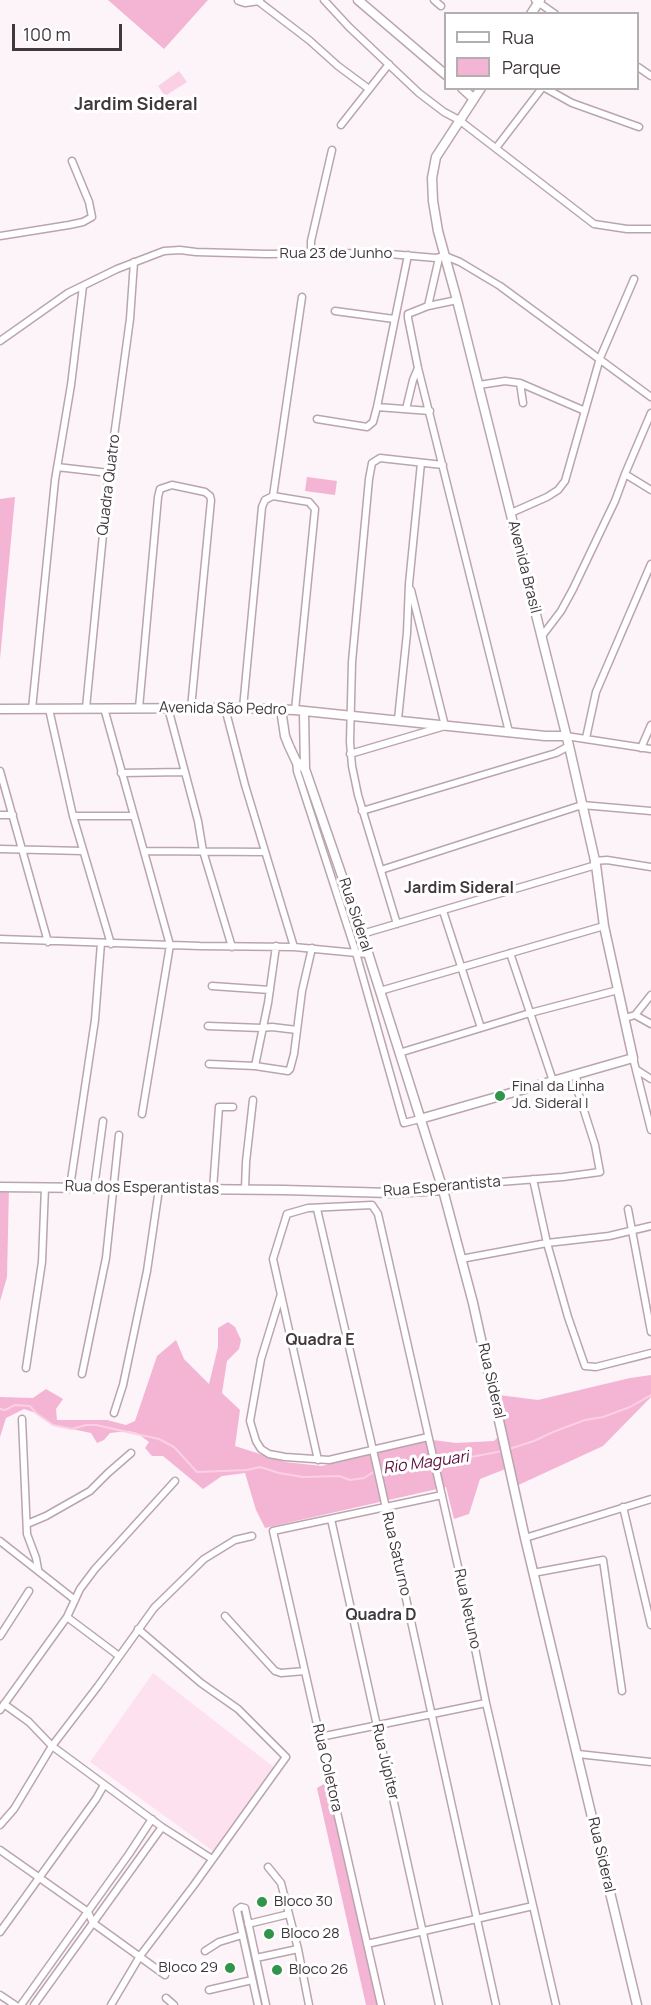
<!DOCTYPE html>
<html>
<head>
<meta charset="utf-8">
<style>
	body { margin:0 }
	#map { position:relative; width:651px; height:2005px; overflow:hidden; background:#fcf4f8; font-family:Manrope,sans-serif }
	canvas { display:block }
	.legend { position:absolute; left:444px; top:12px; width:195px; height:78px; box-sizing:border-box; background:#fff; border:2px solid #b3afb1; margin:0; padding:8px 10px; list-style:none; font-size:18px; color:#41383c }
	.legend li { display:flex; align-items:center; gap:12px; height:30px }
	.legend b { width:30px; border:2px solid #b3afb1 }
	.scale { position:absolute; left:12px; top:24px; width:110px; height:27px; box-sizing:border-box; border:3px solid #41383c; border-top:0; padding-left:8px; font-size:18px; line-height:21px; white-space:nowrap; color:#41383c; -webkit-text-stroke:4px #fff; paint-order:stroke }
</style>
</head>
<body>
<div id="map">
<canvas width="651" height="2005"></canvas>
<ul class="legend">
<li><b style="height:8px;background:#fff"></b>Rua</li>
<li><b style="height:16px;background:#f4b4d4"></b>Parque</li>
</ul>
<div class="scale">100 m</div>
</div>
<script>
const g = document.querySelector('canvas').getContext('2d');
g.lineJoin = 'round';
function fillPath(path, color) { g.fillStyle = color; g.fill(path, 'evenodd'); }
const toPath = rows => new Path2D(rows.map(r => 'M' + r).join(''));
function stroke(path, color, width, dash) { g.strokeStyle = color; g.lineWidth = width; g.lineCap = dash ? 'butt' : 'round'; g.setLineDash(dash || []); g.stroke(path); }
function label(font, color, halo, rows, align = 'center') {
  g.font = font + ' Manrope,sans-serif'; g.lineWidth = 6; g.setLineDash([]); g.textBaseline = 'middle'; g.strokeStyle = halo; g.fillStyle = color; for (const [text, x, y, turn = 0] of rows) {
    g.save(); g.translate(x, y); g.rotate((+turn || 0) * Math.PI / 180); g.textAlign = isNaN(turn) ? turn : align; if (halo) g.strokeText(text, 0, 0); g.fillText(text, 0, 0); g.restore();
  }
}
fillPath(toPath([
	[153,1673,275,1768,213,1851,90,1762]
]), '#fee1ef');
fillPath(toPath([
	[108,0,208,0,164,49],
	[307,477,337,481,335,495,305,491],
	[15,497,0,659,0,499],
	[0,1187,9,1187,7,1277,0,1301],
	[228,1322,235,1327,241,1340,239,1349,227,1361,222,1393,240,1410,235,1446,285,1462,322,1466,372,1451,375,1453,433,1440,456,1443,494,1441,500,1435,491,1394,538,1400,630,1378,651,1375,651,1397,603,1446,514,1487,508,1468,480,1479,469,1514,454,1519,446,1487,265,1528,256,1510,245,1473,222,1476,203,1489,163,1456,152,1456,145,1448,149,1442,137,1433,128,1431,110,1433,104,1440,97,1443,91,1433,53,1425,36,1413,24,1409,6,1418,0,1437,0,1397,33,1398,46,1389,63,1399,56,1409,57,1420,107,1420,126,1425,135,1421,157,1356,176,1340,184,1359,209,1384,218,1347,218,1328],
	[329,1781,378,2005,366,2005,317,1788]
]), '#f4b4d4');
fillPath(toPath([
	[179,71,187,82,165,96,158,86]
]), '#fbd0e5');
stroke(toPath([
	[0,1409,5,1410,15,1405,30,1406,36,1413,53,1425,72,1429,86,1425,96,1425,159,1439,174,1447,197,1472,247,1470,260,1467,279,1473,303,1477,339,1476,350,1480,364,1478,375,1471,406,1466,423,1466,503,1451],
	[509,1449,534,1441,553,1432,585,1420,603,1417,630,1407,651,1395]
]), '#fbd0e5', 2);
const street = toPath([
	[324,0,349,27,419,93,444,112,459,120,594,224,627,229,651,229],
	[434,0,441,6],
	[535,0,555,14],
	[258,1,309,40,338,66,369,89],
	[638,67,651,76],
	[545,88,572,103,639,127],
	[341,125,389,64],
	[496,148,542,88],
	[0,236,69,225,83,222,92,217,89,202,72,161],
	[311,252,311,241,332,150],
	[408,255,377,407,430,411],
	[439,258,428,306,408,314,408,318,418,368,509,732],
	[428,306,457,300],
	[335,311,394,319],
	[0,341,68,293,117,269,164,251,180,250,196,252,266,254,378,253,436,258,445,256,460,262,500,286,651,397],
	[520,383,523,403],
	[479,385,505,381,520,383,585,411],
	[406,409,413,380,418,368],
	[317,419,367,427,373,422,377,407],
	[57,467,109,473],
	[625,474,651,490],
	[273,496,302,297],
	[511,513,547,497,558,490,565,481,600,358,634,279],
	[542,636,561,611,573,589,615,501,625,474,651,413],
	[86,708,109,473,130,319,134,262],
	[104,708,170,945,142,1114],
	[139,708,158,497,160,489,172,485,205,492,210,496,211,500,191,708],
	[168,708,198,821,203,851,232,947],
	[225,708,245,785,294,947],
	[243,708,262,507,265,500,273,496,309,502,315,509,295,710],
	[32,709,55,480,71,385,83,286],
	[49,709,73,816,111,944],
	[398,719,407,633,409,584,421,463],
	[566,736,651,749],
	[586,738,596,692,651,564],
	[641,748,651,725],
	[350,754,445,726,411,590],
	[296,761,297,771,356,953,404,1123,420,1119],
	[0,771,48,942],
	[121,773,184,772],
	[362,811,556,753,569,746],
	[0,815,13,815],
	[73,816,133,816],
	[0,849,83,851],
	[144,851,265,852],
	[594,861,607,860,651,867],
	[381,870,582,805,651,811],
	[443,911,481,1028],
	[397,924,358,795,352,766,350,742,352,662,369,479,372,463,380,458,443,465],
	[362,934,596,865],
	[0,939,200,946,294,947,367,954],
	[510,953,553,1081],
	[212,986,270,990],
	[380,991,604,926],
	[635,1015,651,1024],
	[625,1018,635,1015,651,995],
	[208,1026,262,1028,272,1027,297,1030],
	[399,1053,530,1013,618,990],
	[633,1058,651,1130],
	[209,1064,255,1066,288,1071,290,1069,294,1054,302,991,312,948],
	[255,1066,268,1003,276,946],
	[637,1070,651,1079],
	[533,1179,547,1243,568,1317,585,1366,596,1367,651,1353],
	[70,1187,95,1020,101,943],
	[94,1188,103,1121],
	[213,1189,219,1107,233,1107],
	[245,1189,246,1162,253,1100],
	[443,1190,474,1184,563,1177,600,1172,595,1145,578,1092,576,1074],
	[317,1209,376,1463,496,2005],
	[628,1209,651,1332],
	[461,1259,547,1243,609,1236,651,1226],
	[281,1294,261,1359,250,1421,256,1441,261,1449,269,1454,285,1457,329,1460,428,1437],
	[26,1368,42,1262,45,1187],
	[82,1374,106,1258,119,1135],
	[114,1413,123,1385,147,1271,159,1189],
	[22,1419,27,1534,36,1558,38,1569],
	[318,1460,273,1259,287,1214,308,1208,372,1205,378,1214,464,1593,486,1703,556,2005],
	[623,1507,651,1625],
	[331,1519,439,2005],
	[27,1524,46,1516,90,1491,108,1473,131,1453],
	[525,1538,651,1499],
	[0,1541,75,1600],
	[533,1573,603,1560,622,1691],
	[225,1616,275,1671,281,1673,305,1671],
	[67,1617,119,1656],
	[0,1636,29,1591],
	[4,1704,29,1722,52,1746,162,1827,212,1859],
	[0,1710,67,1617,80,1589,95,1569,175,1481],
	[320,1737,486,1703],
	[578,1754,651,1762],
	[0,1825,14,1809,52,1746,98,1686,154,1608,204,1559,235,1540,252,1536],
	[0,1850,88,1912,93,1923,165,1975],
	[268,1867,281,1883,298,1949,309,2005],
	[248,1924,289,1914],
	[0,1932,96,1799,104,1785],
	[367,1944,533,1906],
	[205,1951,219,1942,242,1935],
	[256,1958,298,1949],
	[209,1990,252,1980],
	[0,1995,15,2005],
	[166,1998,174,2005],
	[21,2005,129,1854,152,1819],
	[34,2005,162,1827],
	[111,2005,140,1956,194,1885,286,1757,238,1709,201,1683,138,1629],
	[258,2005,237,1910,241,1907,245,1908,266,2005],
	[381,2005,273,1531,442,1495]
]);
const secondary = toPath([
	[239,0,245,2,259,0],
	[358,0,446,75],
	[531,14,540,0],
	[462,88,474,99],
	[0,709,243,708,295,710,545,736,566,736],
	[281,709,285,736,289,746,296,761,305,769],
	[304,711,305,769,362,934,443,1190,473,1303,525,1538,637,2005],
	[420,1119,633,1058,604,926,596,865,569,746,457,300,438,231,433,201,432,178,436,157,481,88],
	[0,1187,284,1190,391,1193,443,1190]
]);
stroke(street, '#baa5af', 9);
stroke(secondary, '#baa5af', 11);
stroke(street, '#fff', 6);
stroke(secondary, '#fff', 8);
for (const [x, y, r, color] of [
	[500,1096,6,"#30954b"],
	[262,1902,6,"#30954b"],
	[269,1934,6,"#30954b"],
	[230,1968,6,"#30954b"],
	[277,1970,6,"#30954b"]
]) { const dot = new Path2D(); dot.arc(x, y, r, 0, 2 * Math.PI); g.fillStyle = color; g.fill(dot); stroke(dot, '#fff', 2); }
label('15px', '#41383c', '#fff', [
	["Rua 23 de Junho",336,254],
	["Quadra Quatro",109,485,-83],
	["Avenida Brasil",524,567,76],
	["Avenida São Pedro",223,709,1],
	["Rua Sideral",355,915,72],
	["Rua Esperantista",442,1187,-5],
	["Rua dos Esperantistas",142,1188,1],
	["Rua Sideral",491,1381,77],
	["Rua Saturno",396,1554,77],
	["Rua Netuno",467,1609,78],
	["Rua Júpiter",385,1762,77],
	["Rua Coletora",327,1768,77],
	["Rua Sideral",601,1855,77]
]);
label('15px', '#41383c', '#fff', [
	["Final da Linha",512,1087],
	["Jd. Sideral I",512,1104],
	["Bloco 30",274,1902],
	["Bloco 28",281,1934],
	["Bloco 29",218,1968,"right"],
	["Bloco 26",289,1970]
], 'left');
label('bold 16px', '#41383c', '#fff', [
	["Jardim Sideral",459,889],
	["Quadra E",320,1341],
	["Quadra D",381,1616]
]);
label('italic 16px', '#5c0e3f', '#fff', [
	["Rio Maguari",426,1463,-8]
]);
label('bold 18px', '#41383c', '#fff', [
	["Jardim Sideral",136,105]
]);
</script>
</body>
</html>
